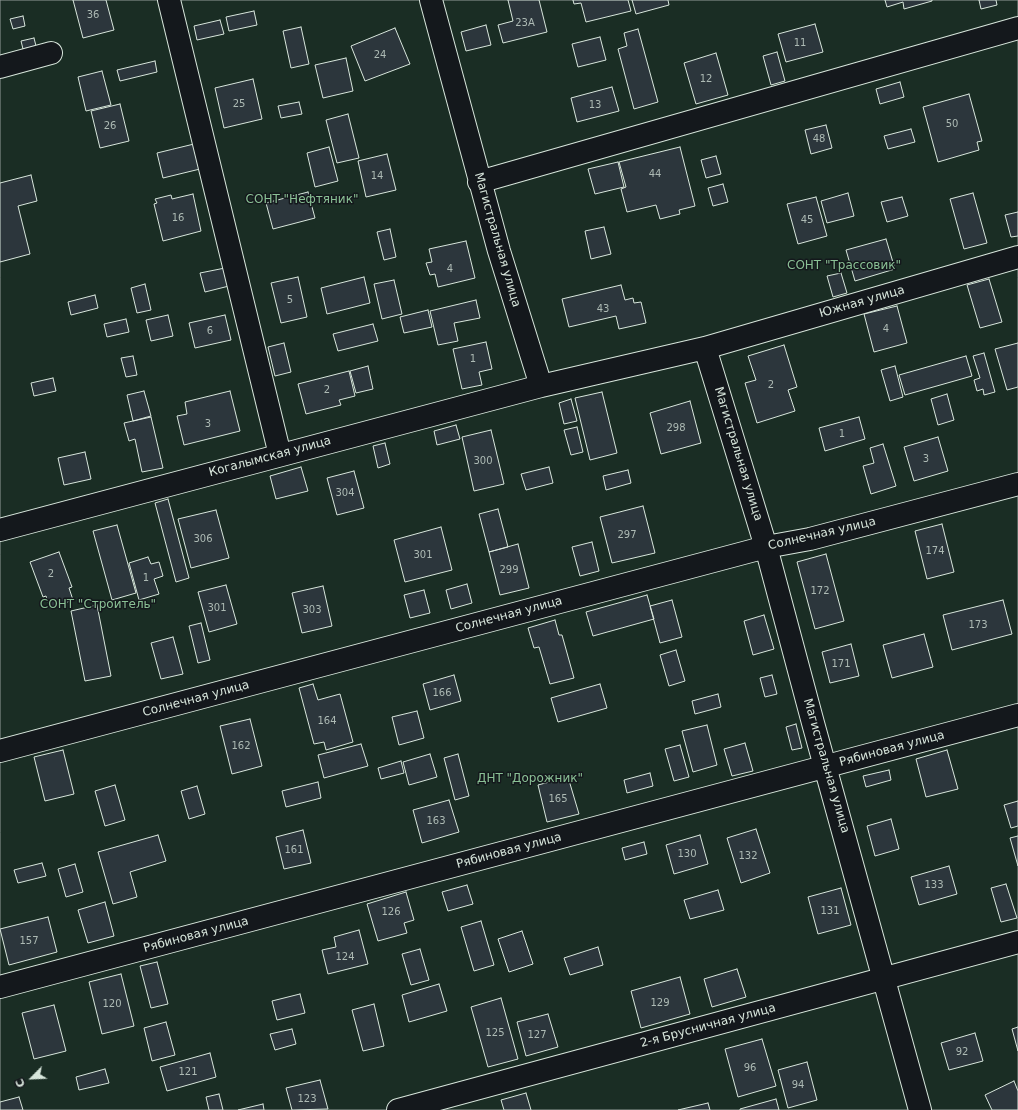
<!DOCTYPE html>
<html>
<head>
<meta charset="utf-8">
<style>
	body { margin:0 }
	#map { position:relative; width:1018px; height:1110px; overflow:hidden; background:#14181c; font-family:"DejaVu Sans",sans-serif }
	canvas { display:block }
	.north { position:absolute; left:12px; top:1058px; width:40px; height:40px; -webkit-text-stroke:3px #14181c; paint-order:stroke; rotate:246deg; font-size:11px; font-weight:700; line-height:16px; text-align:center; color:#d8e6dc }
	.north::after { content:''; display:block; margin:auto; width:14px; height:18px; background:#d8e6dc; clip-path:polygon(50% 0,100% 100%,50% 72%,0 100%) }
</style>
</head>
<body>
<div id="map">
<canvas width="1018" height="1110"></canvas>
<div class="north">С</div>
</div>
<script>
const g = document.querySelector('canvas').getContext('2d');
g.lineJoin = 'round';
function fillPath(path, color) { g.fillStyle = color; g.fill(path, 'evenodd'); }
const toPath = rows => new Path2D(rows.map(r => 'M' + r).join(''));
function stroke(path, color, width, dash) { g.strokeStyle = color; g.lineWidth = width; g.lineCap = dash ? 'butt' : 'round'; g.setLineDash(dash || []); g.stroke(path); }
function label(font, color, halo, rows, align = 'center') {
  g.font = font + ' "DejaVu Sans",sans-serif'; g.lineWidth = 3; g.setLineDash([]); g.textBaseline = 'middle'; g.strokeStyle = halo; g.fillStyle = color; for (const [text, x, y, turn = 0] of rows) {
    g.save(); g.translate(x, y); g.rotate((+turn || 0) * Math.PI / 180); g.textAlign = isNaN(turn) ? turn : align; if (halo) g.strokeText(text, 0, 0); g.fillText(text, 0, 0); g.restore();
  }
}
const green = toPath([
	[0,0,1018,0,1018,1110,0,1110,0,0]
]);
fillPath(green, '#1a2d24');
stroke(green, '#939e99', 1);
const building = toPath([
	[73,0,106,0,114,30,83,38,73,0],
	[508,0,539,0,547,32,503,43,498,25,513,21,508,0],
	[573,0,628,0,631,11,586,22,581,3,574,4,573,0],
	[632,0,668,0,669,5,636,14,632,0],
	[885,0,932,0,932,1,904,9,903,2,887,7,885,0],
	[979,0,996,0,997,5,981,9,979,0],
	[254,11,257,25,229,31,226,17,254,11],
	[23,16,25,26,13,29,10,19,23,16],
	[220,20,224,34,197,40,194,26,220,20],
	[815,24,823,52,786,62,778,34,815,24],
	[486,25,491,45,466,51,461,32,486,25],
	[301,27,309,64,291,68,283,31,301,27],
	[395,28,410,64,365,81,351,46,395,28],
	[638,29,658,102,634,109,618,49,627,46,624,33,638,29],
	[600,37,606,60,578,67,572,44,600,37],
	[34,38,36,46,23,49,21,41,34,38],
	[777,52,785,81,771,85,763,56,777,52],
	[716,53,728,95,696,104,684,63,716,53],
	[346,58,353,91,323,98,315,65,346,58],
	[155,61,157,72,120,81,117,70,155,61],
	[102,71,111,105,86,111,78,77,102,71],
	[253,79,262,119,224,128,215,88,253,79],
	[900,82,904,97,880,104,876,89,900,82],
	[612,87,619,111,577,122,571,98,612,87],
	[969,94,982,141,977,142,979,150,938,162,923,107,969,94],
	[299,102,302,114,281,118,278,106,299,102],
	[120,104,129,141,100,148,91,111,120,104],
	[348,114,359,158,337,163,326,120,348,114],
	[826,125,832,148,811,154,805,130,826,125],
	[911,129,915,142,888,149,884,136,911,129],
	[194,144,200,169,163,178,157,153,194,144],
	[329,147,338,181,315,187,307,153,329,147],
	[680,147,695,206,679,210,680,214,660,219,656,205,627,212,621,189,626,187,619,162,680,147],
	[387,154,396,190,366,197,358,161,387,154],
	[716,156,721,174,706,178,701,160,716,156],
	[618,162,624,187,595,194,588,169,618,162],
	[31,175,37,201,18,206,30,254,0,262,0,183,31,175],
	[723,184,728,202,713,206,708,188,723,184],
	[308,192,315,218,273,229,266,203,308,192],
	[848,193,854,216,827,223,821,201,848,193],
	[973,193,987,243,964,249,950,199,973,193],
	[193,194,201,231,163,241,154,204,157,203,155,199,171,195,172,199,193,194],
	[816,197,827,236,798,244,787,204,816,197],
	[902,197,908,216,887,222,881,202,902,197],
	[1018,212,1018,236,1011,237,1005,215,1018,212],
	[604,227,611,254,591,259,585,231,604,227],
	[390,229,396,257,384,260,377,232,390,229],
	[886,239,895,269,855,281,846,250,886,239],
	[466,241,475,278,438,287,435,274,430,275,426,263,432,262,429,249,466,241],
	[225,268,229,286,205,292,200,273,225,268],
	[841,273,847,293,833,297,827,276,841,273],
	[298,277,307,317,281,323,271,283,298,277],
	[364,277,370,303,327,314,321,288,364,277],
	[989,279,1002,322,980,328,967,285,989,279],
	[394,280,402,314,382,319,374,284,394,280],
	[145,284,151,310,137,313,131,288,145,284],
	[621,285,625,300,633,298,634,303,641,302,646,323,619,329,616,316,569,327,562,299,621,285],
	[95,295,98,308,71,315,68,302,95,295],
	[476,300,480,318,454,323,458,341,438,345,430,311,476,300],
	[897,306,907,343,874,352,864,314,897,306],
	[428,310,432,327,404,333,400,317,428,310],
	[168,315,173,336,151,341,146,320,168,315],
	[225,315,231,340,195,348,189,323,225,315],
	[126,319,129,332,107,337,104,324,126,319],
	[373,324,378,341,338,351,333,334,373,324],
	[486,342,492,369,479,372,482,385,462,389,453,349,486,342],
	[284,343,291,372,275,376,268,347,284,343],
	[1018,343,1018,387,1007,390,995,349,1018,343],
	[784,345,797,387,788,390,795,411,757,423,745,383,756,380,748,356,784,345],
	[984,353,995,392,984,395,983,389,977,391,974,380,980,378,973,356,984,353],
	[133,356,137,375,126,377,121,358,133,356],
	[966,356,972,376,905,395,899,375,966,356],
	[368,366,373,389,356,393,350,371,368,366],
	[895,366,903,397,890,401,881,370,895,366],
	[349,371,355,396,339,400,341,405,306,414,298,384,349,371],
	[53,378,56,391,34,396,31,383,53,378],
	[144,391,151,416,133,421,127,395,144,391],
	[230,391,240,431,184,445,177,416,187,414,185,402,230,391],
	[602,392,617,453,590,460,575,398,602,392],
	[947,394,954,420,938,425,931,399,947,394],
	[571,399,577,421,564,424,559,403,571,399],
	[690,401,701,443,661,454,650,413,690,401],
	[151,417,163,468,142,472,135,439,129,441,124,423,151,417],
	[859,417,865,439,825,451,819,428,859,417],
	[456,425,460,439,437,445,434,431,456,425],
	[577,427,583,452,571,455,564,430,577,427],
	[491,430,504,484,474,491,462,437,491,430],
	[938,437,948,471,914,481,904,447,938,437],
	[385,443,390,464,378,468,373,446,385,443],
	[883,444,896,486,871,494,863,466,874,463,870,448,883,444],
	[85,452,91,479,64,485,58,458,85,452],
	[301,467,308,491,276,499,270,476,301,467],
	[549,467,553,483,526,490,521,474,549,467],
	[628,470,631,483,606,490,603,476,628,470],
	[354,471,364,508,337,515,327,478,354,471],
	[168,499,189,578,176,582,155,503,168,499],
	[643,506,655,553,612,563,600,517,643,506],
	[498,509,508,547,489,552,479,514,498,509],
	[216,510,229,558,191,568,178,519,216,510],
	[942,524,954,572,927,579,915,531,942,524],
	[117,525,136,593,112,600,93,531,117,525],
	[441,527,452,570,405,582,394,540,441,527],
	[592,542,599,571,580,576,572,547,592,542],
	[518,544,529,588,500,595,489,552,518,544],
	[59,552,72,587,69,588,73,600,50,608,46,596,43,597,30,562,59,552],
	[826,554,844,621,815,629,797,562,826,554],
	[148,557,151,564,159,562,163,576,154,579,159,594,139,600,129,563,148,557],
	[467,584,472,603,451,609,446,590,467,584],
	[226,585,237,624,209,632,198,592,226,585],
	[323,586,332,626,302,633,292,593,323,586],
	[424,590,430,613,410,618,404,595,424,590],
	[647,595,654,619,593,636,586,612,647,595],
	[672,600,682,637,660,643,650,606,672,600],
	[1003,600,1012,634,952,650,943,615,1003,600],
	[97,605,111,676,85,681,71,611,97,605],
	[764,615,774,649,753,655,744,621,764,615],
	[555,620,559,635,562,635,574,678,550,684,539,647,534,648,528,628,555,620],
	[201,623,210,660,198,663,189,626,201,623],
	[924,634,933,667,892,678,883,645,924,634],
	[173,637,183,674,161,679,151,643,173,637],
	[851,644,859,676,830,683,822,652,851,644],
	[676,650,685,681,669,686,660,655,676,650],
	[454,675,461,701,430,710,423,684,454,675],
	[772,675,777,694,765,697,760,678,772,675],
	[313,684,318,700,340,694,353,742,326,750,324,742,314,744,299,688,313,684],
	[600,684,607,708,558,722,551,698,600,684],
	[718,694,721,707,695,714,692,701,718,694],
	[417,711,424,738,399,745,392,717,417,711],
	[250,719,262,766,232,774,220,726,250,719],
	[796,724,802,748,792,750,786,727,796,724],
	[707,725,717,765,693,772,682,731,707,725],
	[745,743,753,771,732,776,724,749,745,743],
	[361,744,368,766,324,778,318,755,361,744],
	[680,745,689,777,674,781,665,749,680,745],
	[63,750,74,794,45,801,34,757,63,750],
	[947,750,958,789,926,797,916,759,947,750],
	[430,754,437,777,409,785,403,762,430,754],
	[458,754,469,796,455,800,444,758,458,754],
	[401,761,404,773,381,779,378,768,401,761],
	[889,770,891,780,866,787,863,776,889,770],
	[650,773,653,786,627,793,624,780,650,773],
	[568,777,579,814,547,822,538,785,568,777],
	[318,782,321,798,286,807,282,791,318,782],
	[115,785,125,820,105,826,95,791,115,785],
	[197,786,205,814,189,819,181,791,197,786],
	[449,800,459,832,422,843,413,810,449,800],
	[1018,801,1018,826,1011,828,1004,805,1018,801],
	[891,819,899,849,875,856,867,826,891,819],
	[756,829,770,873,741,883,727,838,756,829],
	[303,830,311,863,284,869,276,837,303,830],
	[158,835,166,861,130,872,137,897,113,904,98,852,158,835],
	[700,835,708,864,674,874,666,845,700,835],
	[1018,836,1018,866,1010,838,1018,836],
	[644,842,647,854,625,860,622,848,644,842],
	[42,863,46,876,18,883,14,870,42,863],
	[75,864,83,892,66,897,58,869,75,864],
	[949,866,957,894,919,905,911,877,949,866],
	[1006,884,1017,918,1001,922,991,888,1006,884],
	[467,885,473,904,448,911,442,892,467,885],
	[841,888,851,925,818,934,808,897,841,888],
	[718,890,724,910,690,919,684,900,718,890],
	[406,892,414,920,404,923,407,933,378,941,367,904,406,892],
	[105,902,114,936,88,943,78,910,105,902],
	[48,917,57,952,9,965,0,929,48,917],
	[481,921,494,965,474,971,461,927,481,921],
	[359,930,368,964,328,974,322,950,336,947,334,937,359,930],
	[522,931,533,964,509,972,498,939,522,931],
	[598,947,603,965,570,975,564,958,598,947],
	[420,949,429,980,411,985,402,954,420,949],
	[157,962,168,1004,151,1008,140,966,157,962],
	[737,969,746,997,712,1007,704,979,737,969],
	[121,974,134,1026,102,1034,89,982,121,974],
	[680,977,690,1014,641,1028,631,991,680,977],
	[439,984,447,1011,409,1022,402,995,439,984],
	[300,994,305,1013,277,1020,272,1001,300,994],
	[501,998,518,1059,488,1067,471,1007,501,998],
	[374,1004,384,1046,363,1051,352,1010,374,1004],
	[54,1005,66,1051,34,1059,22,1013,54,1005],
	[548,1014,558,1047,526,1056,517,1022,548,1014],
	[166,1022,175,1055,152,1061,144,1028,166,1022],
	[1018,1027,1018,1051,1012,1029,1018,1027],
	[292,1029,296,1044,275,1050,270,1034,292,1029],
	[975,1033,983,1061,949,1070,941,1043,975,1033],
	[762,1039,776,1086,738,1097,725,1049,762,1039],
	[210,1053,216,1077,167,1091,160,1067,210,1053],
	[807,1062,817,1100,788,1108,778,1070,807,1062],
	[105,1069,109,1083,79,1090,76,1077,105,1069],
	[320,1080,328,1109,292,1110,286,1088,320,1080],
	[1014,1081,1018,1091,1018,1110,992,1110,985,1095,1014,1081],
	[526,1093,531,1110,504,1110,501,1100,526,1093],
	[219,1094,223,1110,209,1110,206,1097,219,1094],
	[19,1097,23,1110,0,1110,0,1102,19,1097],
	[776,1099,779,1110,740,1110,740,1109,776,1099],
	[708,1103,710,1110,678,1110,708,1103],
	[263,1104,264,1110,238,1110,263,1104]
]);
fillPath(building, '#2c363c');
stroke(building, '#d8e6dc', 1);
const street = toPath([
	[169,0,280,455],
	[431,0,499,251,541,386,705,348,1018,257],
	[0,67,51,53],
	[479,182,1018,28],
	[705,348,766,547,813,723,920,1110],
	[0,530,541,386],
	[0,751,766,547,810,539,1018,484],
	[0,987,1018,715],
	[398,1110,1018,942]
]);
stroke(street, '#d8e6dc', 24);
stroke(street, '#14181c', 22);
label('10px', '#adbab4', null, [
	["36",93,15],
	["23А",525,23],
	["11",800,43],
	["24",380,55],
	["12",706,79],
	["25",239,104],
	["13",595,105],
	["50",952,124],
	["26",110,126],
	["48",819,139],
	["44",655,174],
	["14",377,176],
	["16",178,218],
	["45",807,220],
	["4",450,269],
	["5",290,300],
	["43",603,309],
	["4",886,329],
	["6",210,331],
	["1",473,359],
	["2",771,385],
	["2",327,390],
	["3",208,424],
	["298",676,428],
	["1",842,434],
	["3",926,459],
	["300",483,461],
	["304",345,493],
	["297",627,535],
	["306",203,539],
	["174",935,551],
	["301",423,555],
	["299",509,570],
	["2",51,574],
	["1",146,578],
	["172",820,591],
	["301",217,608],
	["303",312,610],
	["173",978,625],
	["171",841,664],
	["166",442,693],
	["164",327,721],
	["162",241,746],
	["165",558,799],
	["163",436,821],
	["161",294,850],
	["130",687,854],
	["132",748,856],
	["133",934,885],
	["131",830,911],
	["126",391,912],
	["157",29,941],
	["124",345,957],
	["129",660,1003],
	["120",112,1004],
	["125",495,1033],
	["127",537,1035],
	["92",962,1052],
	["96",750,1068],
	["121",188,1072],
	["94",798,1085],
	["123",307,1099]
]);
label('12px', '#8ac095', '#14181c', [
	["СОНТ \"Нефтяник\"",302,200],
	["СОНТ \"Трассовик\"",844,266],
	["СОНТ \"Строитель\"",98,605],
	["ДНТ \"Дорожник\"",530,779]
]);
label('12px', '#d8e6dc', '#14181c', [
	["Магистральная улица",497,240,74],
	["Южная улица",862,302,-16],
	["Магистральная улица",738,454,73],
	["Когалымская улица",270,457,-15],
	["Солнечная улица",822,534,-13],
	["Солнечная улица",509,615,-15],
	["Солнечная улица",196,699,-15],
	["Рябиновая улица",892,749,-15],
	["Магистральная улица",826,766,74],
	["Рябиновая улица",509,851,-15],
	["Рябиновая улица",196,935,-15],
	["2-я Брусничная улица",708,1026,-15]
]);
</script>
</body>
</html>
